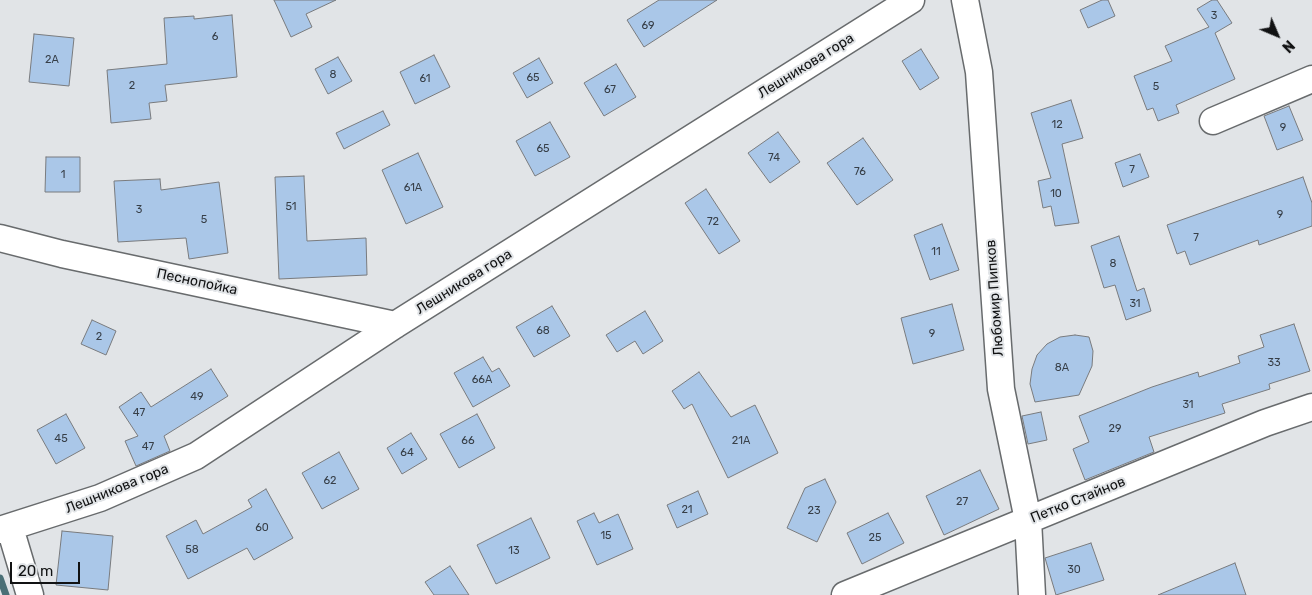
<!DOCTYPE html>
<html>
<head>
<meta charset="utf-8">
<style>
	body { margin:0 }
	#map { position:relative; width:1312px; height:595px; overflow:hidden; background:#e1e4e7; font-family:Rubik,sans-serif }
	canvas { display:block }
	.north { position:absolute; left:1252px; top:10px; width:50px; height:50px; -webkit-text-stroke:4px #e1e4e7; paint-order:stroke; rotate:135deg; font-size:14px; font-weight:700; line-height:20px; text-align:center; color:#111213 }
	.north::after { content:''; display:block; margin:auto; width:18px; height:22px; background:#111213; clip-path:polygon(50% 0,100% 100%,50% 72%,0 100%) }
	.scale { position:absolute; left:10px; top:562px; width:70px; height:22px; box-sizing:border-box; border:2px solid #111213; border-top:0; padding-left:6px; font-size:15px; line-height:18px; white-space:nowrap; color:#111213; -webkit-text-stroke:4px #e1e4e7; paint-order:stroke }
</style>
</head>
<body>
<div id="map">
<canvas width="1312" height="595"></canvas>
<div class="north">N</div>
<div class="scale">20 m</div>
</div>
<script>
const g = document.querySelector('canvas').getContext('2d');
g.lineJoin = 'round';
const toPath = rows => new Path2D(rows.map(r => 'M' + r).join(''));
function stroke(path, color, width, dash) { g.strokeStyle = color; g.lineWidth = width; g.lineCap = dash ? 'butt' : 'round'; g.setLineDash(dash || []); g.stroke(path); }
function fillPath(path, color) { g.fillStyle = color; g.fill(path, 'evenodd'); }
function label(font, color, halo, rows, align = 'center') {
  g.font = font + ' Rubik,sans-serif'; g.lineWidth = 4; g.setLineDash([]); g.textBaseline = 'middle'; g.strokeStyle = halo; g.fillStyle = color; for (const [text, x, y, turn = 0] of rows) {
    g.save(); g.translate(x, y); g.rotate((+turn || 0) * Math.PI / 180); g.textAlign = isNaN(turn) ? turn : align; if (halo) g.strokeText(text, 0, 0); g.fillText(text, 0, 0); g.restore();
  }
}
stroke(toPath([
	[0,578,6,595]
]), '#4a6f76', 7);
const building = toPath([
	[274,0,336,0,306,14,312,27,291,37,274,0],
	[659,0,717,0,644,47,627,20,659,0],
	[1102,0,1108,0,1115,16,1088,28,1080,10,1102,0],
	[1212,0,1217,0,1232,23,1215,33,1235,79,1176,105,1179,113,1158,121,1153,108,1147,110,1134,76,1172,61,1165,46,1209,27,1197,9,1212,0],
	[232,15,237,77,165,85,167,101,149,103,151,119,111,123,107,70,167,64,164,18,194,16,194,19,232,15],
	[34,34,74,38,69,86,29,82,34,34],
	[921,49,939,78,920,90,902,61,921,49],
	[434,55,450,87,415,104,400,72,434,55],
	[338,57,352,81,328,94,315,69,338,57],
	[539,58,553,83,527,98,513,73,539,58],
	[616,64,636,97,604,116,584,83,616,64],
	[1071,100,1083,138,1062,144,1079,223,1055,226,1051,206,1043,208,1038,181,1051,178,1031,113,1071,100],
	[1289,106,1303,140,1277,150,1264,116,1289,106],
	[383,111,390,125,344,149,336,133,383,111],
	[550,122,570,157,535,176,516,141,550,122],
	[778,132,800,162,770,183,748,153,778,132],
	[863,138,893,180,857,205,827,163,863,138],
	[418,153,443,207,406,224,382,170,418,153],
	[1140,154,1149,177,1123,187,1115,163,1140,154],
	[46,157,80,157,80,192,45,192,46,157],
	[304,176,307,241,366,238,367,275,279,279,275,177,304,176],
	[1303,177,1312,203,1312,226,1259,245,1258,240,1190,265,1185,251,1177,254,1167,225,1303,177],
	[160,179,161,190,219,182,228,253,189,259,186,238,118,242,114,181,160,179],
	[706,189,740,241,719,254,685,203,706,189],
	[942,224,959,270,930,280,914,235,942,224],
	[1119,236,1137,291,1144,288,1151,311,1126,320,1115,285,1104,288,1091,246,1119,236],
	[952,304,964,350,913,364,901,318,952,304],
	[552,306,570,336,534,357,516,327,552,306],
	[645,311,663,341,643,354,635,341,617,352,606,335,645,311],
	[92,320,116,331,106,355,81,344,92,320],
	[1294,324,1310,371,1269,384,1270,389,1222,404,1225,413,1149,437,1154,452,1085,480,1073,449,1089,442,1079,416,1152,387,1198,372,1199,377,1240,363,1238,356,1264,347,1260,335,1294,324],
	[1075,335,1089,337,1093,351,1092,366,1079,395,1035,402,1030,384,1032,369,1037,355,1047,344,1060,337,1075,335],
	[483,357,492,372,499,368,510,386,473,407,454,373,483,357],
	[211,369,228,396,164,436,170,451,136,466,125,441,138,436,119,407,141,392,151,407,211,369],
	[699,372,731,417,755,405,778,453,728,478,692,404,684,409,672,391,699,372],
	[1041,412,1047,440,1028,444,1022,416,1041,412],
	[66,414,85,448,56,464,37,430,66,414],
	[477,414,495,448,459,468,440,434,477,414],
	[411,433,427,459,402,474,387,448,411,433],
	[339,452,359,489,322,509,302,473,339,452],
	[980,470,999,509,944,535,926,496,980,470],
	[825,479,836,502,817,542,787,528,805,488,825,479],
	[266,489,293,538,254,560,247,548,188,579,166,536,196,520,203,534,252,507,248,500,266,489],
	[698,491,708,514,677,528,667,505,698,491],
	[594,513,599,523,618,514,633,549,597,565,577,521,594,513],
	[888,513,904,543,862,564,847,533,888,513],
	[531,518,550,558,496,584,477,545,531,518],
	[62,531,113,536,108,590,56,585,62,531],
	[1091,543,1104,580,1056,595,1045,558,1091,543],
	[1235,563,1246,595,1158,595,1235,563],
	[450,566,469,595,434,595,425,582,450,566]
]);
fillPath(building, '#aac7e8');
stroke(building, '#797b7e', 1);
const minor = toPath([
	[965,0,979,72,1001,389,1028,520,1032,595],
	[1213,121,1312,79],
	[0,238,62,254,395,325],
	[10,528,30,595],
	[0,530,100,498,196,456,395,325,911,0],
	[845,595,1265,423,1312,407]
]);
stroke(minor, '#686b6d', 29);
stroke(minor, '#fff', 26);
label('11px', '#373f48', null, [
	["3",1214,16],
	["69",648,26],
	["6",215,37],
	["2А",52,60],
	["8",333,75],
	["65",533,78],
	["61",425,79],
	["2",132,86],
	["5",1156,87],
	["67",610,90],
	["12",1057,125],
	["9",1283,128],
	["65",543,149],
	["74",774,158],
	["7",1132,170],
	["76",860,172],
	["1",63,175],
	["61А",413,188],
	["10",1056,194],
	["51",291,207],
	["3",139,210],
	["9",1280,215],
	["5",204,220],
	["72",713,222],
	["7",1196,238],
	["11",936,252],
	["8",1113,264],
	["31",1135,304],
	["68",543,331],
	["9",932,334],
	["2",99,337],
	["33",1274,363],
	["8А",1062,368],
	["66A",482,380],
	["49",197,397],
	["31",1188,405],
	["47",139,413],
	["29",1115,429],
	["45",61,439],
	["66",468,441],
	["21А",741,441],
	["47",148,447],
	["64",407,453],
	["62",330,481],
	["27",962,502],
	["21",687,510],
	["23",814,511],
	["60",262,528],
	["15",606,536],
	["25",875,538],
	["58",192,550],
	["13",514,551],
	["30",1074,570]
]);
label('14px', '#111213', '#e1e4e7', [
	["Лешникова гора",806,66,-32],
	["Песнопойка",197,282,12],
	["Лешникова гора",464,282,-32],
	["Любомир Пипков",995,298,-94],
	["Лешникова гора",117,489,-22],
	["Петко Стайнов",1078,500,-22]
]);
</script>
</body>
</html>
